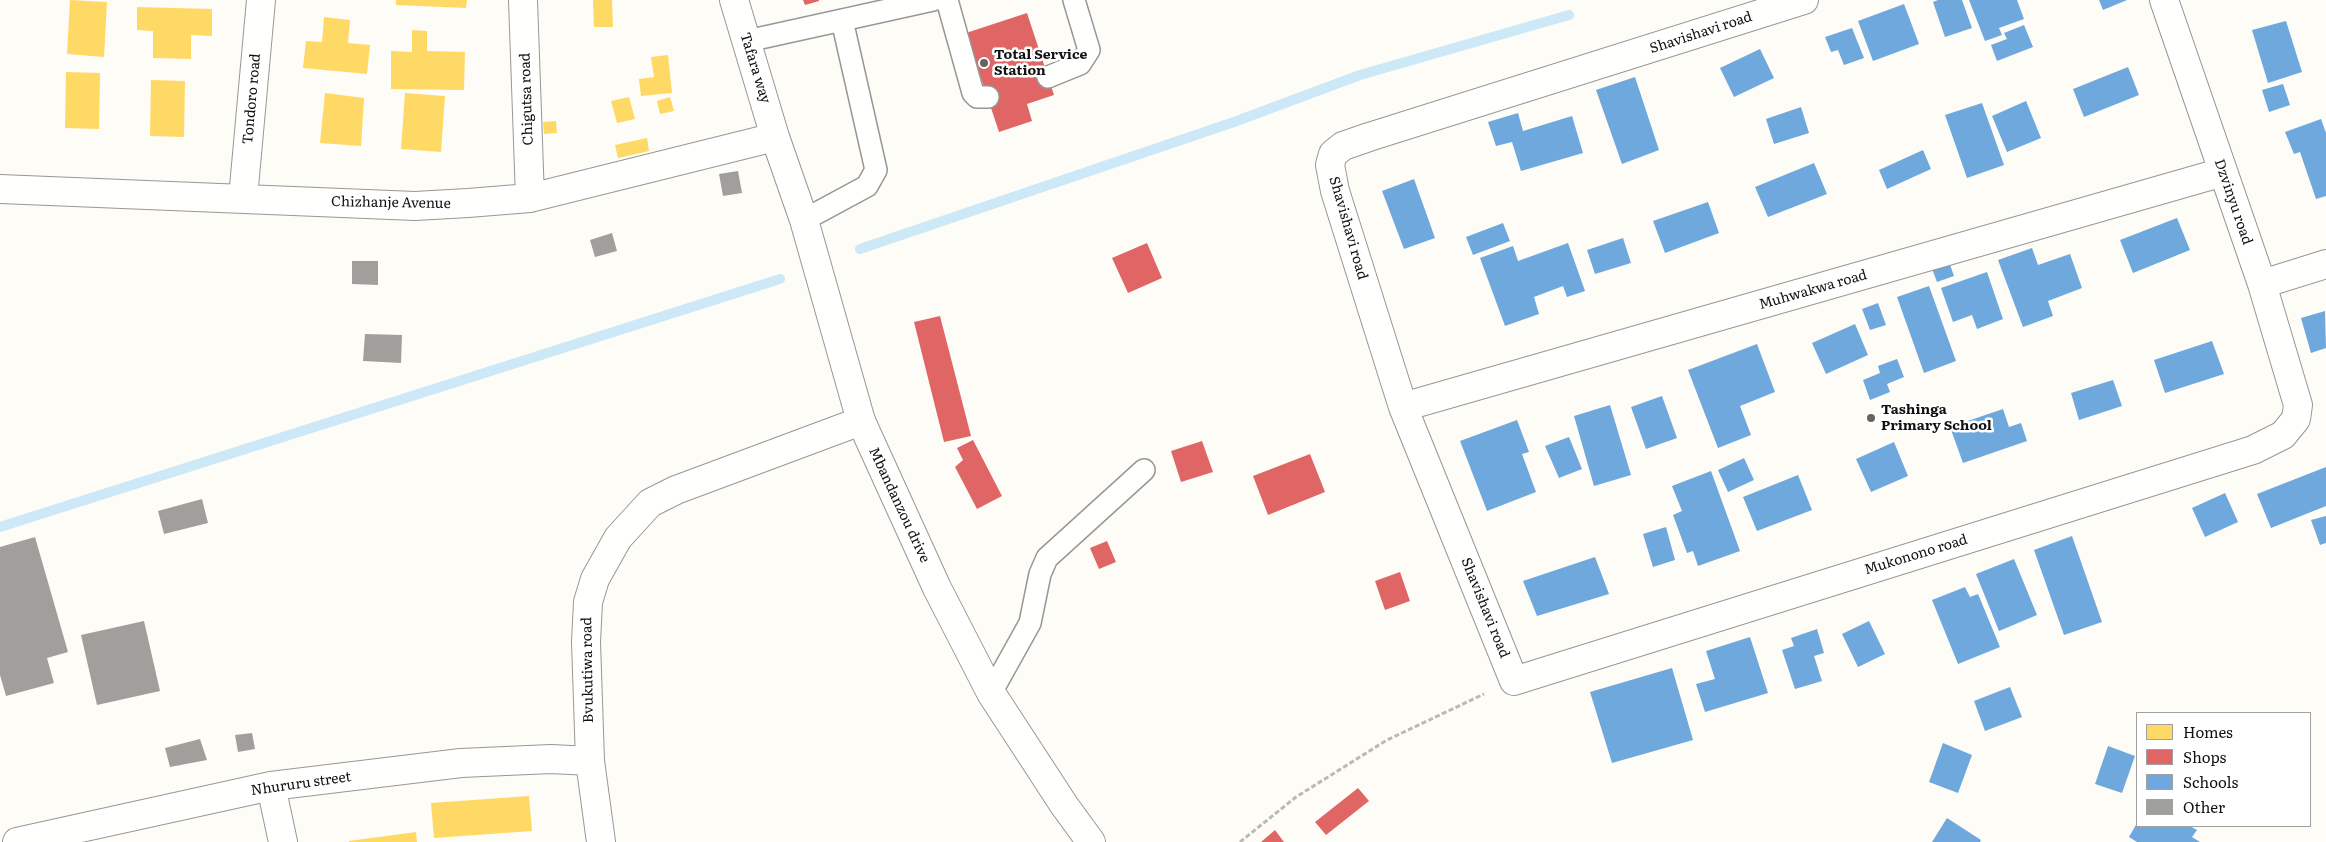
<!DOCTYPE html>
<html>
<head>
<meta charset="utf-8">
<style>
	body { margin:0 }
	#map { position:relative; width:2326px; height:842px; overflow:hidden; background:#fdfcf7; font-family:Literata,serif }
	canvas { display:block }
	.legend { position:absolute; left:2136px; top:712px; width:175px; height:115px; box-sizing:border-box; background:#fff; border:1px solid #a0a0a0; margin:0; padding:6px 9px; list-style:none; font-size:15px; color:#111 }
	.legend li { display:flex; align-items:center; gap:10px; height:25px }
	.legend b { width:25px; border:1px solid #a0a0a0 }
</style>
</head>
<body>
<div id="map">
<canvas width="2326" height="842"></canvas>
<ul class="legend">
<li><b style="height:14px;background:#ffd966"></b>Homes</li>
<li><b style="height:14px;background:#e06666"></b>Shops</li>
<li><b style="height:14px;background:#6fa8dc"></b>Schools</li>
<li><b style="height:14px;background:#a19f9c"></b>Other</li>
</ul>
</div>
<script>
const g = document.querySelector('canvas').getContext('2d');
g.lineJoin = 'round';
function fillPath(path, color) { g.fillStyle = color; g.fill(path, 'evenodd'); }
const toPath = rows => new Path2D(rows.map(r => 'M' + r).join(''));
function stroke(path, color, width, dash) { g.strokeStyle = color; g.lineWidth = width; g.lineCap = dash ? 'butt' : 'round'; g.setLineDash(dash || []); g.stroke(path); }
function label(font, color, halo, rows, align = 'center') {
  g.font = font + ' Literata,serif'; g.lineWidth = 5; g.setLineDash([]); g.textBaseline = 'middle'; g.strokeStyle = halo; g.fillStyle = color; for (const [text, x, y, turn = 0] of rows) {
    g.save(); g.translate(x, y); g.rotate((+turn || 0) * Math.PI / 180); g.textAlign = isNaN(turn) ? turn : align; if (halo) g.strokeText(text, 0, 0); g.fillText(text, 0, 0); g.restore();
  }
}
fillPath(toPath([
	[70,0,107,2,104,57,67,54],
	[396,0,467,0,466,8,396,5],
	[593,0,612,0,613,27,594,27],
	[137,7,212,9,212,36,191,35,191,59,153,58,153,31,137,30],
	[324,17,350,20,348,43,370,45,367,74,303,68,306,41,322,42],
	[412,30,427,31,427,51,465,52,464,90,391,89,391,51,412,52],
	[668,55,672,93,641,96,639,79,654,77,651,57],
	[66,72,100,73,99,129,65,128],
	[151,80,185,81,184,137,150,136],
	[325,93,364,98,361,146,320,143],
	[405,93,445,96,441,152,401,149],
	[629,97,635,119,617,123,611,101],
	[670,97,674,111,660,114,657,101],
	[556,121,557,133,544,134,543,122],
	[647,138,649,151,618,158,615,145],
	[529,796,532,831,434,838,431,803],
	[416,832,417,842,349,842,349,841]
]), '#ffd966');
fillPath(toPath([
	[803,0,819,0,819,1,805,5],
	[1027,13,1054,95,1027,104,1032,121,999,132,966,33],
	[1147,243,1162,278,1128,293,1112,258],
	[940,316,971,436,944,442,914,322],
	[973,440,1002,496,977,509,955,467,963,460,957,448],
	[1202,441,1213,472,1181,482,1171,451],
	[1310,454,1325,492,1268,515,1253,476],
	[1107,541,1116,562,1099,569,1090,548],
	[1400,572,1410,601,1385,610,1375,581],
	[1358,788,1369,801,1326,835,1315,822],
	[1275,830,1284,842,1261,842]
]), '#e06666');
fillPath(toPath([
	[1938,0,1962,0,1972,28,1945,37,1933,2],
	[1969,0,2017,0,2024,19,1999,28,2002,35,1985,41],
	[2099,0,2127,0,2103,10],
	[1904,4,1919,44,1873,61,1858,21],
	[2286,21,2302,72,2268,83,2252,30],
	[2024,25,2033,47,1997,61,1991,45,2007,39,2004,33],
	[1852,28,1864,58,1844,65,1838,50,1831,52,1825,37],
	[1760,49,1774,78,1734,97,1720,68],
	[2128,67,2139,95,2084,117,2073,89],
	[1635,77,1659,150,1622,164,1596,90],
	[2283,84,2290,105,2269,112,2262,90],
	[2026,101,2041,138,2007,152,1992,116],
	[1982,103,2004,165,1967,178,1945,115],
	[1801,107,1809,133,1774,144,1766,119],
	[1518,113,1523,131,1572,116,1583,153,1521,171,1512,142,1496,146,1488,122],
	[2321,119,2326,133,2326,196,2316,199,2300,152,2294,154,2285,132],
	[1923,150,1931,169,1887,189,1879,170],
	[1814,163,1827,194,1768,217,1755,187],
	[1414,179,1435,238,1404,249,1382,191],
	[1708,202,1719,233,1665,253,1653,221],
	[2177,218,2190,250,2133,273,2120,240],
	[1503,223,1510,241,1473,255,1466,237],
	[1623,238,1631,263,1595,274,1587,250],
	[1568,243,1585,291,1567,297,1563,286,1534,297,1539,314,1505,326,1480,258,1513,246,1518,261],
	[2032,248,2038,265,2070,254,2082,288,2048,301,2053,316,2023,327,1998,260],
	[1948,259,1954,276,1937,282,1931,266],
	[1987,272,2003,319,1977,329,1972,315,1953,322,1941,288],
	[1929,286,1956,361,1924,373,1897,297],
	[1878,303,1886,325,1870,330,1862,309],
	[2325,311,2326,348,2311,353,2301,318],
	[1855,324,1868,355,1826,374,1812,343],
	[2212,341,2224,374,2165,393,2154,360],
	[1757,344,1775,392,1740,406,1751,435,1718,448,1688,370],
	[1897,359,1904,377,1887,384,1890,392,1870,400,1863,380,1880,373,1878,366],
	[2113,380,2122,406,2079,420,2071,393],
	[1662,396,1677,438,1646,449,1631,407],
	[1610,405,1631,475,1594,486,1574,416],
	[2003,409,2009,427,2021,423,2027,441,1963,463,1950,427],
	[1517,420,1529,452,1522,454,1536,492,1487,511,1460,441],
	[1569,437,1582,469,1559,478,1545,446],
	[1894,442,1908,476,1871,492,1856,459],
	[1744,458,1754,480,1728,492,1718,470],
	[2326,467,2326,506,2271,528,2257,494],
	[1711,471,1740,551,1698,566,1693,551,1687,553,1673,515,1682,511,1672,486],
	[1798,475,1812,510,1757,531,1743,497],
	[2225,493,2238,522,2205,537,2192,508],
	[2326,516,2326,543,2320,545,2311,520],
	[1666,527,1675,560,1653,567,1643,534],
	[2072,536,2102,622,2064,635,2034,550],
	[1595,557,1609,594,1537,616,1523,581],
	[2014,559,2037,615,1999,631,1976,574],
	[1965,587,1970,597,1978,594,2000,647,1958,664,1932,600],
	[1869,621,1885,654,1858,667,1842,634],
	[1817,629,1824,653,1814,656,1822,681,1795,689,1782,650,1794,646,1791,638],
	[1750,637,1768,693,1705,712,1696,684,1715,679,1706,651],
	[1672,668,1693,740,1612,763,1590,692],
	[2010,687,2022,717,1985,731,1974,701],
	[1943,743,1972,755,1958,793,1929,782],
	[2108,746,2135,756,2122,793,2095,784],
	[1947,818,1981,840,1980,842,1932,842],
	[2137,823,2137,826,2190,826,2197,830,2192,837,2200,842,2137,842,2129,837]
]), '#6fa8dc');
stroke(toPath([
	[860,249,1234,122,1360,75,1569,15],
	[0,527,780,279]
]), '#cde8f7', 10);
fillPath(toPath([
	[738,171,742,193,723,196,719,174],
	[612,233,617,251,595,257,590,240],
	[352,261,378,261,378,285,352,284],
	[365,334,402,335,401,363,363,361],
	[202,499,208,523,164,534,158,511],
	[35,537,68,652,47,658,54,683,6,696,0,675,0,547],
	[144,621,160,691,97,705,81,635],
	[252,733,255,749,238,752,235,735],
	[200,739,207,760,170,767,165,748]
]), '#a19f9c');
const service = toPath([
	[947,0,973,93,977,97,988,97],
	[747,41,933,0],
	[1048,77,1080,64,1089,50,1074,0],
	[804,220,867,186,876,170,842,20],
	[991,693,1030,623,1040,574,1047,558,1144,470]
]);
const minor = toPath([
	[523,0,530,198],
	[1804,0,1369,137,1343,146,1333,154,1330,165,1335,191,1403,407,1514,681,2253,450,2283,435,2296,419,2298,405,2262,284,2164,0],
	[0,189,415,206,468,203,530,198,775,137],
	[243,198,261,0],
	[2262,284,2326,264],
	[1403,407,2223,172],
	[271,786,283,842],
	[17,842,271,786,461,763,551,759,590,761],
	[601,842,590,761,586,642,588,602,595,579,618,538,650,503,676,490,861,421]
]);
const tertiary = toPath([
	[734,0,775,137,804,220,861,421,937,588,991,693,1064,805,1091,842]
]);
stroke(service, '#979795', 24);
stroke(minor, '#979795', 30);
stroke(tertiary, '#979795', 30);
stroke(toPath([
	[1240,842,1296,797,1387,740,1484,694]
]), '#b9b9b8', 3, [5, 2.5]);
stroke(service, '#fffffe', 21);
stroke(minor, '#fffffe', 28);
stroke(tertiary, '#fffffe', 28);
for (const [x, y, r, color] of [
	[984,63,5,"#646362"],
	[1871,418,5,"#646362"]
]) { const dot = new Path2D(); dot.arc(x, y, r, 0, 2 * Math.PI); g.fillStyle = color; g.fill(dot); stroke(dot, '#fff', 2); }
label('14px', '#111', '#fff', [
	["Shavishavi road",1701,33,-18],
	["Tafara way",755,68,73],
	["Tondoro road",252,99,-85],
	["Chigutsa road",527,99,-92],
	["Dzvinyu road",2233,202,71],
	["Chizhanje Avenue",391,203,1],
	["Shavishavi road",1348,228,74],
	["Muhwakwa road",1813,290,-16],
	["Mbandanzou drive",899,505,65],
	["Mukonono road",1916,555,-17],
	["Shavishavi road",1485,608,68],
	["Bvukutiwa road",588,670,-91],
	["Nhururu street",301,784,-8]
]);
label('bold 14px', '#111', '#fff', [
	["Total Service",994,55],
	["Station",994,71],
	["Tashinga",1881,410],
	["Primary School",1881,426]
], 'left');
</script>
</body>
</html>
